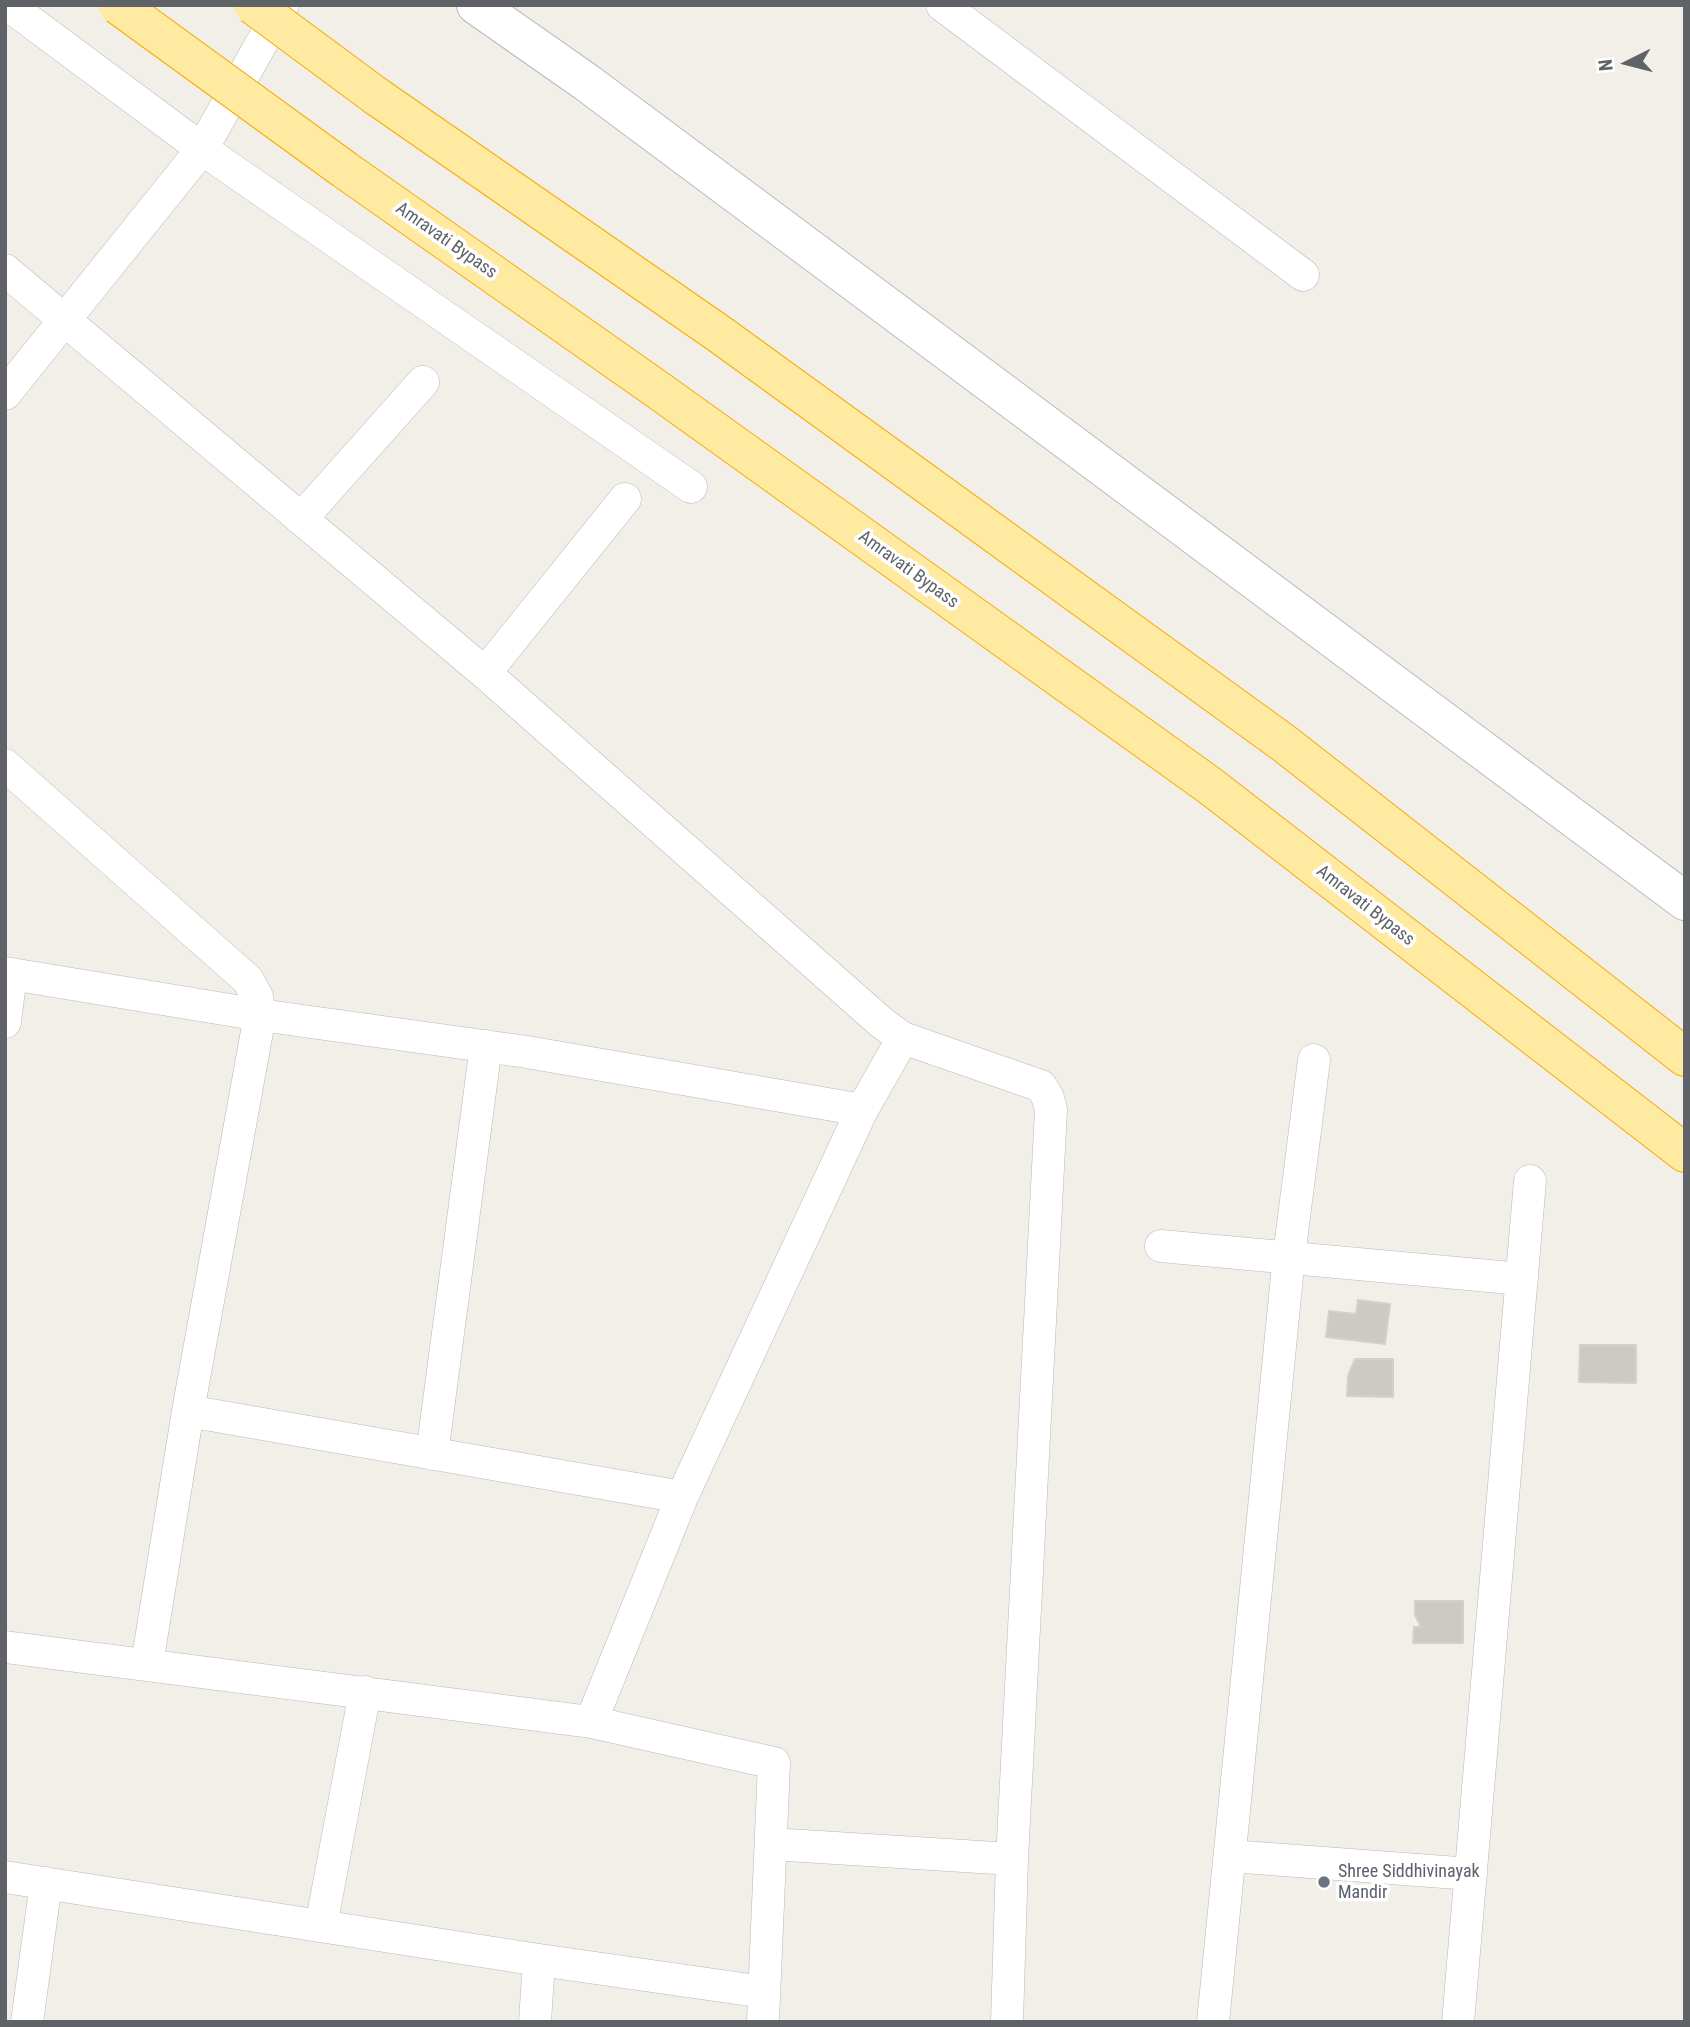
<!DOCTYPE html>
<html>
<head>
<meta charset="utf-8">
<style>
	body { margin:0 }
	#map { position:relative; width:1690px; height:2027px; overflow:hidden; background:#f1efe8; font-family:"Roboto Condensed",sans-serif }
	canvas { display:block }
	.frame { position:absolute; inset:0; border:7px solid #5f6368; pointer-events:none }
	.north { position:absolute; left:1592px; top:28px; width:70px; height:70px; -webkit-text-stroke:5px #fff; paint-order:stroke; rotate:264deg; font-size:19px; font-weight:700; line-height:28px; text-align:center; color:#5f6368 }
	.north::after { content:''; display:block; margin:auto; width:24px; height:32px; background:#5f6368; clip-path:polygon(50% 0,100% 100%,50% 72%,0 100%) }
</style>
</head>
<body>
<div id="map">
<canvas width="1690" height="2027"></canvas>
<div class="frame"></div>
<div class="north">N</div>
</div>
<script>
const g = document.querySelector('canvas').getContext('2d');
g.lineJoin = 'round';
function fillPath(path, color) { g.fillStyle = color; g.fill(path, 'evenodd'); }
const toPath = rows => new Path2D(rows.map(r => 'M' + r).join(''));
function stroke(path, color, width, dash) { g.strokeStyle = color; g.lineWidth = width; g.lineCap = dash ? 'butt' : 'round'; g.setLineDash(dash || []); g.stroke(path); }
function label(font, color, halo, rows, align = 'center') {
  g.font = font + ' "Roboto Condensed",sans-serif'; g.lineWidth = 7; g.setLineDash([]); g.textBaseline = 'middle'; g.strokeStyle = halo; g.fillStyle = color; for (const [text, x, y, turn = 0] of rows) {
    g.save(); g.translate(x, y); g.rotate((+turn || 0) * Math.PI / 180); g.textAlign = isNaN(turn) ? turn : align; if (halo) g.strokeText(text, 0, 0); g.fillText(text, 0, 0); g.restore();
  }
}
const building = toPath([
	[1358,1300,1390,1304,1385,1344,1326,1337,1329,1311,1356,1314,1358,1300],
	[1580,1345,1636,1345,1636,1383,1579,1382,1580,1345],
	[1355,1359,1393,1359,1393,1397,1347,1396,1348,1376,1355,1359],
	[1415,1601,1463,1601,1463,1643,1413,1643,1414,1627,1421,1627,1415,1615,1415,1601]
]);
fillPath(building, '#cccac5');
stroke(building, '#d6d1c6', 2);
const minor = toPath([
	[8,5,202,149,691,487],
	[942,5,1303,275],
	[5,270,485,673,882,1023,903,1038,862,1110,682,1497,591,1722],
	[5,394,202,149,283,5],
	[301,519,423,382],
	[485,673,625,499],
	[5,765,248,980,257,997,260,1015,188,1411,147,1664],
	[5,973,260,1015,527,1052,862,1110],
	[5,1022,11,974],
	[903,1038,1041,1086,1048,1098,1051,1110,1012,1859,1007,2022],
	[1161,1246,1522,1279],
	[188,1411,682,1497],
	[432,1454,486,1046],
	[5,1647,591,1722,774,1763,763,2022],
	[771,1844,1012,1859],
	[1230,1856,1471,1874],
	[5,1877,539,1960,764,1992],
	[321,1926,365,1692],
	[27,2022,46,1883],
	[535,2022,539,1960],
	[1213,2022,1289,1256,1314,1060],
	[1458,2022,1530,1181]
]);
const secondary = toPath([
	[476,5,586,82,1685,901]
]);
const trunk = toPath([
	[376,96,718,333,1285,744,1685,1057],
	[345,170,658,390,1209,785,1685,1153]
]);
stroke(minor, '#b5b8bc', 33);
stroke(secondary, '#b6babf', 40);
stroke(trunk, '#f9ab00', 40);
stroke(minor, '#fff', 32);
stroke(secondary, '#fff', 38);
stroke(trunk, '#feeaa1', 38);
const trunkBridge = toPath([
	[118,5,345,170],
	[253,5,376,96]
]);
stroke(trunkBridge, '#f9ab00', 40, []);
stroke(trunkBridge, '#feeaa1', 38);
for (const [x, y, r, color] of [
	[1324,1882,7,"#6b7280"]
]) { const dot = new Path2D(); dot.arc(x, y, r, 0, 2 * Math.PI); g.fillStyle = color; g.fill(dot); stroke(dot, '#fff', 2.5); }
label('18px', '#5f6368', '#fff', [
	["Amravati Bypass",446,241,35],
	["Amravati Bypass",908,570,36],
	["Amravati Bypass",1365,906,38]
]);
label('18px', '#5b616d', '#fff', [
	["Shree Siddhivinayak",1338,1872],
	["Mandir",1338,1893]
], 'left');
</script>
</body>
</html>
